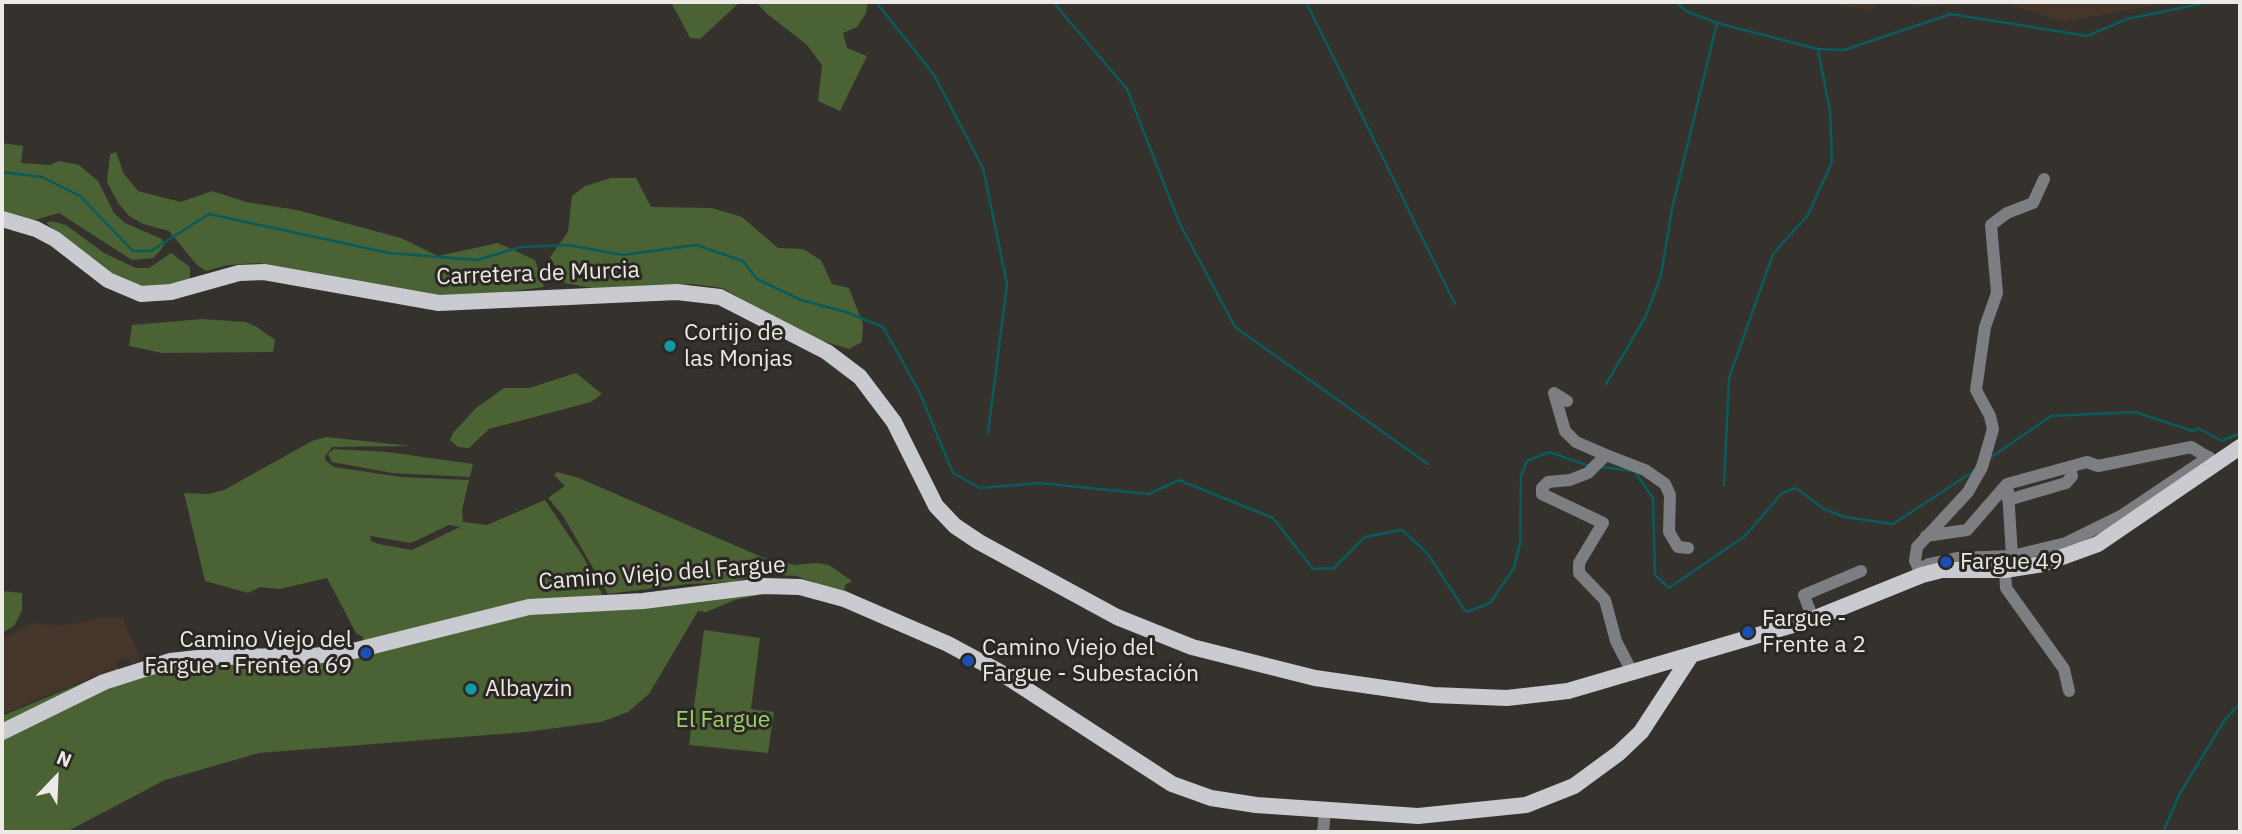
<!DOCTYPE html>
<html>
<head>
<meta charset="utf-8">
<style>
	body { margin:0 }
	#map { position:relative; width:2242px; height:834px; overflow:hidden; background:#35312c; font-family:"IBM Plex Sans",sans-serif }
	canvas { display:block }
	.frame { position:absolute; inset:0; border:4px solid #ece9e6; pointer-events:none }
	.north { position:absolute; left:21px; top:743px; width:70px; height:70px; -webkit-text-stroke:5px #2b2722; paint-order:stroke; rotate:23deg; font-size:19px; font-weight:700; line-height:28px; text-align:center; color:#ece9e6 }
	.north::after { content:''; display:block; margin:auto; width:24px; height:32px; background:#ece9e6; clip-path:polygon(50% 0,100% 100%,50% 72%,0 100%) }
</style>
</head>
<body>
<div id="map">
<canvas width="2242" height="834"></canvas>
<div class="frame"></div>
<div class="north">N</div>
</div>
<script>
const g = document.querySelector('canvas').getContext('2d');
g.lineJoin = 'round';
function fillPath(path, color) { g.fillStyle = color; g.fill(path, 'evenodd'); }
const toPath = rows => new Path2D(rows.map(r => 'M' + r).join(''));
function stroke(path, color, width, dash) { g.strokeStyle = color; g.lineWidth = width; g.lineCap = dash ? 'butt' : 'round'; g.setLineDash(dash || []); g.stroke(path); }
function label(font, color, halo, rows, align = 'center') {
  g.font = font + ' "IBM Plex Sans",sans-serif'; g.lineWidth = 6; g.setLineDash([]); g.textBaseline = 'middle'; g.strokeStyle = halo; g.fillStyle = color; for (const [text, x, y, turn = 0] of rows) {
    g.save(); g.translate(x, y); g.rotate((+turn || 0) * Math.PI / 180); g.textAlign = isNaN(turn) ? turn : align; if (halo) g.strokeText(text, 0, 0); g.fillText(text, 0, 0); g.restore();
  }
}
fillPath(toPath([
	[1838,2,1883,2,1868,10,1839,5],
	[1906,2,2172,2,2063,22,2004,2,1915,7],
	[123,617,140,660,131,664,128,657,117,661,118,667,2,714,2,640,31,623,62,626,99,618]
]), '#46352a');
fillPath(toPath([
	[671,2,740,2,700,39,690,38],
	[756,2,868,2,866,13,857,27,843,33,847,48,867,56,840,111,818,101,822,65,806,44,766,13],
	[2,143,23,146,21,163,50,165,59,161,79,165,98,181,114,213,125,223,162,239,164,245,160,251,153,258,132,260,59,213,35,220,2,212],
	[116,152,124,174,138,191,181,202,212,191,246,202,297,210,401,238,438,256,498,243,535,260,544,287,484,295,447,296,259,263,228,265,206,271,196,264,169,231,143,224,129,216,118,203,107,182,110,154],
	[611,178,636,178,651,207,712,208,742,217,778,248,803,249,821,260,832,284,849,288,863,324,862,342,849,349,810,337,722,288,692,284,592,288,565,283,550,257,568,232,572,196,585,186],
	[51,221,66,225,104,253,136,268,149,268,171,253,190,267,190,279,157,289,139,288,113,277,46,223],
	[202,319,246,322,257,327,275,340,273,352,162,353,129,346,132,325],
	[576,373,602,394,591,402,489,429,469,448,458,447,450,440,453,433,476,408,504,388,529,388],
	[326,437,411,446,332,447,325,457,326,461,334,467,401,477,469,480,462,510,463,522,487,525,545,500,584,558,604,598,363,645,363,637,356,633,327,578,279,589,260,587,248,593,205,581,184,493,208,494,224,490,312,441],
	[449,525,460,527,412,550,379,544,371,541,370,536,411,543],
	[334,449,388,452,473,464,470,477,392,473,332,462,328,454],
	[557,472,579,478,764,558,795,565,817,563,829,565,852,581,845,585,844,594,797,576,761,574,733,582,688,584,608,594,563,516,548,498,565,486,554,475],
	[2,591,22,593,22,610,14,626,2,633],
	[764,594,735,600,706,612,698,611,649,694,628,712,601,722,526,732,259,753,165,780,66,832,2,832,2,736,93,691,171,666,315,661,520,613],
	[704,630,760,638,751,709,774,712,768,753,689,745],
	[118,668,117,671,2,728,2,716]
]), '#4b6235');
stroke(toPath([
	[876,2,934,75,983,168,1007,284,988,433],
	[1053,2,1127,89,1179,222,1235,327,1428,464],
	[1306,2,1455,304],
	[1676,2,1686,11,1717,23,1818,49,1844,50,1951,14,2087,36,2127,19,2209,2],
	[2,172,42,177,80,196,133,251,151,251,209,214,389,253,477,260,520,247,568,245,623,255,696,245,743,261,757,279,801,300,846,312,883,327,919,391,953,473,980,488,1040,483,1149,494,1179,480,1273,518,1313,569,1334,568,1365,537,1402,530,1427,553,1466,612,1490,603,1514,568,1520,543,1521,476,1527,461,1549,452,1589,466],
	[1606,384,1646,316,1661,275,1672,209,1717,23],
	[1990,458,2051,416,2135,412,2193,431,2198,428,2222,441,2238,434],
	[1602,467,1634,471,1653,498,1655,575,1669,588,1745,536,1782,493,1796,488,1824,509,1845,517,1893,524,1974,471],
	[1724,485,1729,378,1773,254,1808,215,1832,162,1830,111,1818,51],
	[2163,832,2179,795,2224,721,2240,703]
]), '#095c5d', 2.5);
stroke(toPath([
	[1567,401,1554,393,1565,431,1576,442,1606,455],
	[2008,491,2012,556],
	[2008,500,2066,483,2072,476,2070,467],
	[1926,536,1967,530,2007,484,2087,462,2098,466,2191,447,2216,462],
	[1919,570,1929,564,1957,558,2012,556,2066,543,2121,516,2209,457],
	[2005,570,2006,588,2064,669,2069,691],
	[1922,575,1915,561,1917,547,1968,492,1982,467,1993,429,1990,416,1976,390,1985,327,1997,293,1991,225,2007,213,2033,203,2044,179],
	[1813,619,1804,595,1861,571],
	[1633,674,1616,641,1605,600,1579,573,1579,563,1603,523,1542,494,1542,488,1548,482,1570,480,1588,473,1606,455,1645,470,1665,484,1670,495,1669,532,1678,547,1688,548],
	[1323,832,1325,811]
]), '#7d7e81', 12);
stroke(toPath([
	[2,219,36,229,55,239,108,280,141,294,171,292,239,273,264,272,439,303,677,292,720,297,827,352,860,377,894,422,936,506,955,526,979,542,1117,617,1192,647,1315,678,1433,695,1507,698,1568,691,1813,619,1922,575,1942,570,2005,570,2043,564,2098,544,2240,447],
	[2,732,104,682,170,661,207,657,313,656,349,652,529,607,643,601,763,586,800,587,844,599,948,644,998,671,1172,784,1211,798,1256,805,1418,816,1526,805,1574,786,1619,753,1641,732,1690,657]
]), '#c9cbd1', 16);
for (const [x, y, r, color] of [
	[670,346,7,"#0f9aa8"],
	[1946,562,7,"#1a4fb4"],
	[1748,632,7,"#1a4fb4"],
	[366,653,7,"#1a4fb4"],
	[968,661,7,"#1a4fb4"],
	[471,689,7,"#0f9aa8"]
]) { const dot = new Path2D(); dot.arc(x, y, r, 0, 2 * Math.PI); g.fillStyle = color; g.fill(dot); stroke(dot, '#2b2722', 2.5); }
label('23px', '#ece9e6', '#2b2722', [
	["Carretera de Murcia",538,274,-2],
	["Camino Viejo del Fargue",662,574,-4]
]);
label('23px', '#ece9e6', '#2b2722', [
	["Cortijo de",684,333],
	["las Monjas",684,359],
	["Fargue 49",1960,562],
	["Fargue -",1762,619],
	["Frente a 2",1762,645],
	["Camino Viejo del",352,640,"right"],
	["Fargue - Frente a 69",352,666,"right"],
	["Camino Viejo del",982,648],
	["Fargue - Subestación",982,674],
	["Albayzin",485,689]
], 'left');
label('23px', '#9cd269', '#2b2722', [
	["El Fargue",723,720]
]);
</script>
</body>
</html>
